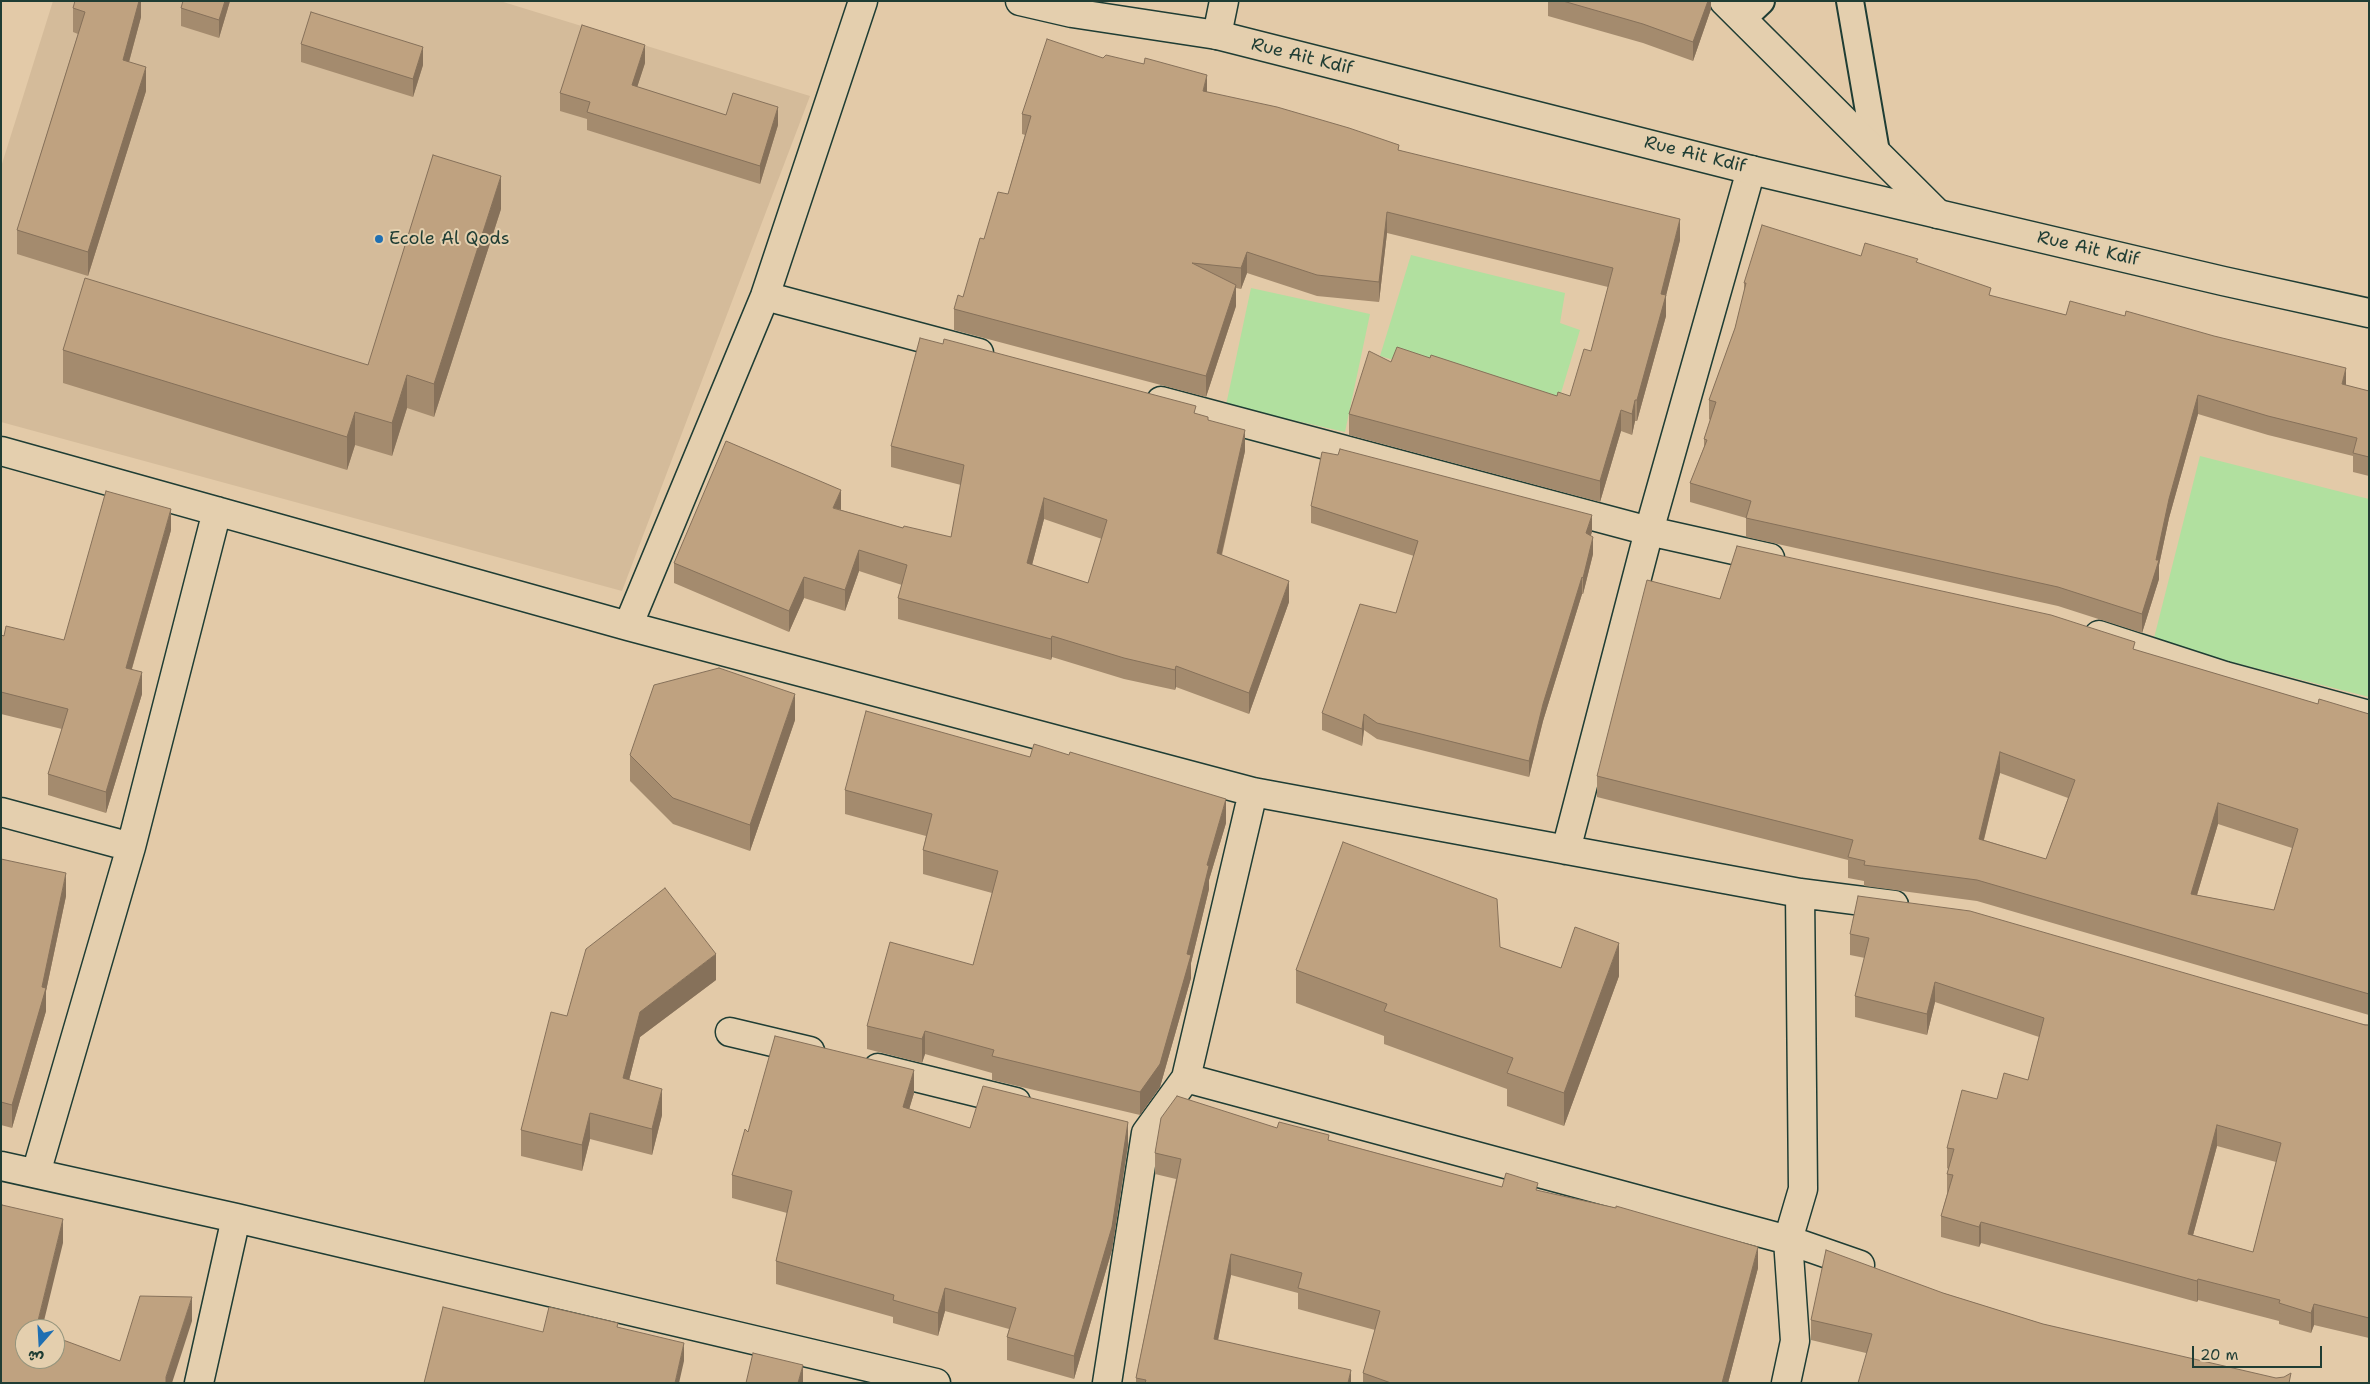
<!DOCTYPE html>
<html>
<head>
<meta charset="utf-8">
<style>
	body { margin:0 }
	#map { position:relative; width:2370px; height:1384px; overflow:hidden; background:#e3caa8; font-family:"Shantell Sans","Playpen Sans Arabic",sans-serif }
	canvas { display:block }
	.frame { position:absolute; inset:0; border:2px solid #1f3d34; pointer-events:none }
	.north { position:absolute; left:15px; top:1319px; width:50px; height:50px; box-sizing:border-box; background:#e4cfae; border:1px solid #95957d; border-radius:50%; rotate:199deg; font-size:14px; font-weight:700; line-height:20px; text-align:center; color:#1f3d34 }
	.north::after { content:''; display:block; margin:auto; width:18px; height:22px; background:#1f6fb2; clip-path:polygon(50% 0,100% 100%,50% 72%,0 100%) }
	.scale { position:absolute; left:2192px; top:1346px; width:130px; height:22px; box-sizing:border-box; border:2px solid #1f3d34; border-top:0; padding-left:6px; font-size:15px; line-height:18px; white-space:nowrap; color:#1f3d34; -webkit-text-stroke:4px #e4cfae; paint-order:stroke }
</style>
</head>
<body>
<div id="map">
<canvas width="2370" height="1384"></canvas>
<div class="frame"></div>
<div class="north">ش</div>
<div class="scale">20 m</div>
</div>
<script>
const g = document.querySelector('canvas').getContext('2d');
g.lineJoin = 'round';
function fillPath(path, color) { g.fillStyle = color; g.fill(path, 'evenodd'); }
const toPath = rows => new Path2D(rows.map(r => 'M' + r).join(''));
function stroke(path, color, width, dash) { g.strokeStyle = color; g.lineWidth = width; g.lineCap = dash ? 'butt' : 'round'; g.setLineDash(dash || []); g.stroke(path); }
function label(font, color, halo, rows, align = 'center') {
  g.font = font + ' "Shantell Sans",sans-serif'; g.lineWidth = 4; g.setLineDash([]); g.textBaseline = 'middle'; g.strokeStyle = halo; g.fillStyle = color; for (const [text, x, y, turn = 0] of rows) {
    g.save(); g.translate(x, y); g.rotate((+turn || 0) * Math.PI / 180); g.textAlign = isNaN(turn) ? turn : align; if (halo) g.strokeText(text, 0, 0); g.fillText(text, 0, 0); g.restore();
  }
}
fillPath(toPath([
	[53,1,500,1,810,96,622,591,1,422,1,167]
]), '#d4bb9a');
fillPath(toPath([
	[1411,255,1565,293,1560,323,1580,330,1558,403,1554,407,1380,356],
	[1251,288,1370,314,1345,432,1226,405],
	[2200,456,2369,499,2369,697,2153,642]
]), '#b1e09f');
const service = toPath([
	[1850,1,1876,152],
	[1742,19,1761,1]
]);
const minor = toPath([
	[1724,1,1938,214],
	[1217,35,1224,1],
	[765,296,979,353],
	[1161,401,1649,531,1770,558],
	[1,451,628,626,1253,792,1800,893,1894,905],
	[628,626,765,296,863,1],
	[2099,635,2225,676,2369,715],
	[1,812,131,847],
	[1566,850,1649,531,1751,170],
	[730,1032,810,1051],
	[878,1068,1016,1102],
	[1186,1078,1788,1240,1860,1265],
	[1,1166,236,1218,936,1383],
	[36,1173,131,847,217,511],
	[199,1383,236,1218],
	[1107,1383,1146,1133,1186,1078,1253,792],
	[1786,1383,1795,1341,1788,1240,1803,1189,1800,893]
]);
const tertiary = toPath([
	[1020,1,1072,13,1217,35,1751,170,2223,281,2369,313]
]);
stroke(service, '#1f3d34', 30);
stroke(minor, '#1f3d34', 31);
stroke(tertiary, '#1f3d34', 31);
stroke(service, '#e4cfae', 26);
stroke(minor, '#e4cfae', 28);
stroke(tertiary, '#e4cfae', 28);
fillPath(toPath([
	[141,1,141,17,129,62,146,91,88,276,17,254,17,230,78,34,73,32,73,8],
	[230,1,219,38,181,26,181,8],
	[1548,1,1711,1,1711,9,1693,61,1643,43,1548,16],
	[301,44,423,65,413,97,301,62],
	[1103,58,1144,64,1207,92,1399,150,1680,240,1666,295,1666,316,1637,421,1635,421,1632,435,1621,431,1600,502,1349,435,1349,414,1391,362,1557,396,1570,396,1591,351,1608,287,1387,233,1379,302,1317,296,1247,273,1241,289,1236,288,1236,306,1206,397,954,330,954,309,963,297,984,239,1008,194,1025,135,1022,134,1022,114],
	[645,63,637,87,726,115,778,125,760,184,587,130,587,119,560,111,560,93],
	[501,209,434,417,407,408,392,456,355,445,347,470,63,383,63,350,368,365],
	[1861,256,1918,263,1991,296,2369,391,2369,476,2353,472,2353,456,2268,435,2198,414,2169,518,2159,565,2159,579,2142,633,2058,606,1746,537,1746,518,1690,502,1690,483,1704,447,1704,439,1710,420,1709,419,1709,400,1735,328,1744,292,1744,283],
	[1196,414,1208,420,1245,451,1222,555,1289,602,1249,714,1176,687,1175,690,1124,679,1052,657,1051,660,898,619,898,598,902,585,859,571,845,611,804,598,789,632,674,583,674,563,841,510,903,528,951,537,961,485,891,467,891,446],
	[1044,519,1102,539,1088,583,1032,565],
	[1311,506,1592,532,1590,536,1593,554,1583,594,1582,594,1543,721,1529,777,1377,739,1364,730,1362,746,1322,730,1322,713,1396,613,1414,556,1311,523],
	[171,530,132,669,142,694,106,813,48,795,48,774,62,729,1,714,1,635,64,640],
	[1720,599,2135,650,2318,704,2369,714,2369,1015,1977,901,1864,886,1864,881,1848,878,1848,860,1597,797,1597,776],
	[2000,773,2068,798,2046,859,1984,840],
	[2218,824,2292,848,2274,910,2197,895],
	[795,720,750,851,673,824,630,781,630,755],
	[845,790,1226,823,1209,880,1209,889,1191,963,1191,978,1160,1087,1140,1115,992,1080,992,1073,925,1054,922,1063,867,1049,867,1026,973,965,992,893,923,874,923,850,926,836,845,814],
	[1,859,66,896,46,991,46,1011,12,1128,1,1125],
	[1850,934,2369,1025,2369,1338,2314,1325,2311,1333,2279,1324,2279,1321,2198,1300,2197,1302,1981,1243,1979,1247,1941,1237,1941,1216,1947,1194,1947,1174,1948,1169,1947,1168,1947,1148,1997,1099,2028,1080,2039,1037,1935,1002,1927,1035,1855,1017,1855,996,1865,958,1850,955],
	[2217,1146,2276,1162,2253,1252,2193,1235],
	[1500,947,1561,968,1619,976,1564,1126,1507,1106,1507,1089,1384,1044,1384,1036,1296,1003,1296,970],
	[716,980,640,1037,629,1080,662,1115,652,1155,590,1139,582,1171,521,1156,521,1130,567,1016],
	[914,1093,909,1109,970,1128,1128,1145,1112,1250,1074,1379,1007,1360,1007,1337,1009,1329,945,1311,938,1336,893,1323,893,1317,776,1284,776,1261,787,1213,732,1198,732,1175,748,1132],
	[1277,1128,1329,1140,1502,1187,1538,1191,1758,1268,1728,1383,1363,1383,1363,1373,1375,1330,1298,1309,1298,1293,1231,1275,1218,1340,1351,1383,1136,1383,1136,1378,1176,1179,1155,1174,1155,1153],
	[1943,1293,2043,1324,2291,1383,1866,1353,1811,1340,1811,1320]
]), '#a48b6e');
fillPath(toPath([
	[139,1,141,1,141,17,123,84,123,60],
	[225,1,230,1,219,38,219,20],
	[1708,1,1711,1,1711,9,1693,61,1693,42],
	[645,45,645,63,632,103,632,85],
	[423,47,423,65,413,97,413,79],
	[146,67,146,91,88,276,88,252],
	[1207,75,1207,96,1203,91],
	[778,107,778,125,760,184,760,166],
	[501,176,501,209,434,417,434,384],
	[1387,212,1387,233,1379,302,1379,282],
	[1680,219,1680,240,1666,296,1666,295,1666,316,1637,421,1637,400,1661,294],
	[1247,252,1247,273,1241,289,1241,268],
	[1236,285,1236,306,1206,397,1206,376],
	[2346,368,2346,387,2342,384],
	[407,375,407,408,392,456,392,423],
	[2198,395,2198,414,2169,518,2159,565,2159,579,2142,633,2142,614,2156,560,2169,499],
	[1635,400,1635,421,1632,435,1632,414],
	[1621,410,1621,431,1600,502,1600,481],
	[355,412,355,445,347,470,347,437],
	[1245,430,1245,451,1217,574,1217,553],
	[841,490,841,510,833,508],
	[1044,498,1044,519,1027,584,1027,563],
	[171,509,171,530,126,689,126,668],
	[1592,515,1592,532,1586,550,1586,533],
	[1593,537,1593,554,1583,594,1583,578],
	[859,550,859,571,845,611,845,590],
	[804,577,804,598,789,632,789,611],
	[1582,577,1582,594,1543,721,1529,777,1529,761,1543,704],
	[1289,581,1289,602,1249,714,1249,693],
	[1052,636,1052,657,1051,660,1051,639],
	[1176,666,1176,687,1175,690,1175,670],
	[142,672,142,694,106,813,106,792],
	[795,694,795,720,750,851,750,825],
	[1364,714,1364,730,1362,746,1362,729],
	[2000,752,2000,773,1979,859,1979,839],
	[1226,799,1226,823,1209,880,1209,889,1191,963,1191,978,1160,1087,1140,1115,1140,1092,1187,954,1207,865],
	[2218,803,2218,824,2191,915,2191,894],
	[66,873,66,896,46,991,46,1011,12,1128,12,1105,42,987],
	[1619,943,1619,976,1564,1126,1564,1093],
	[716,954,716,980,640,1037,623,1104,623,1078,640,1012],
	[1935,982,1935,1002,1927,1035,1927,1014],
	[925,1031,925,1054,922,1063,922,1039],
	[914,1070,914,1093,903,1130,903,1107],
	[662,1089,662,1115,652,1155,652,1129],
	[590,1113,590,1139,582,1171,582,1145],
	[1128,1122,1128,1145,1112,1250,1074,1379,1074,1356],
	[2217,1125,2217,1146,2188,1254,2188,1234],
	[63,1219,63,1243,42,1329,36,1329],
	[1981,1222,1981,1243,1979,1247,1979,1227],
	[1758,1247,1758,1268,1728,1383,1722,1383],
	[1231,1254,1231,1275,1214,1360,1214,1339],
	[2198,1279,2198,1300,2197,1302,2197,1281],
	[945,1288,945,1311,938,1336,938,1313],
	[192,1297,192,1321,172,1383,166,1383,166,1377],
	[2314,1304,2314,1325,2311,1333,2311,1313],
	[684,1343,684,1361,679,1383,675,1383],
	[803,1365,803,1383,798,1383],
	[1351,1370,1351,1383,1348,1383]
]), '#86715a');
const building = toPath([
	[75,1,139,1,123,60,146,67,88,252,17,230,85,12,73,8,75,1],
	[183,1,225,1,219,20,181,8,183,1],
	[1563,1,1708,1,1693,42,1643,24,1563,1],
	[311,12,423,47,413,79,301,44,311,12],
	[582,25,645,45,632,85,726,115,733,93,778,107,760,166,587,112,590,102,560,93,582,25],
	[1047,39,1103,58,1106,55,1144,64,1145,58,1207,75,1203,91,1277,107,1349,128,1399,145,1398,150,1680,219,1661,294,1666,295,1637,400,1635,400,1632,414,1621,410,1600,481,1349,414,1369,351,1391,362,1397,347,1430,358,1431,355,1557,396,1558,392,1570,396,1584,349,1591,351,1613,268,1387,212,1379,282,1317,275,1247,252,1241,268,1192,263,1236,285,1206,376,954,309,958,295,963,297,980,238,984,239,998,192,1008,194,1031,116,1022,114,1047,39],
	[433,155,501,176,434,384,407,375,392,423,355,412,347,437,63,350,85,278,368,365,433,155],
	[1762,225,1861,256,1865,243,1918,259,1916,262,1991,288,1989,295,2066,315,2070,301,2125,316,2126,311,2214,336,2346,368,2342,384,2369,391,2369,457,2353,453,2357,438,2268,416,2198,395,2169,499,2156,560,2159,560,2142,614,2058,587,1746,518,1751,501,1690,483,1707,440,1704,439,1716,402,1709,400,1735,328,1746,283,1744,283,1762,225],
	[920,338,943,344,944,339,1196,406,1194,413,1208,417,1208,420,1245,430,1217,553,1289,581,1249,693,1176,666,1175,670,1124,658,1052,636,1051,639,898,598,907,565,859,550,845,590,804,577,789,611,674,563,726,441,841,490,833,508,903,528,904,526,951,537,964,465,891,446,920,338],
	[1044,498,1107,520,1088,583,1027,563,1044,498],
	[1340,449,1592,515,1586,533,1593,537,1583,578,1582,577,1543,704,1529,761,1377,723,1364,714,1362,729,1322,713,1360,604,1396,613,1418,541,1311,506,1322,452,1338,455,1340,449],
	[106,491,171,509,126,668,142,672,106,792,48,774,68,709,1,692,1,635,4,636,6,626,64,640,106,491],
	[1737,546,2051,615,2135,642,2133,649,2318,704,2319,699,2369,714,2369,994,1977,880,1864,865,1865,861,1848,857,1853,840,1597,776,1647,580,1720,599,1737,546],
	[2000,752,2075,780,2046,859,1979,839,2000,752],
	[2218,803,2298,829,2274,910,2191,894,2218,803],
	[719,668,795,694,750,825,673,798,630,755,654,685,719,668],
	[866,711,1030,757,1034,744,1069,755,1070,752,1226,799,1207,865,1209,866,1187,954,1191,955,1160,1064,1140,1092,992,1056,994,1050,925,1031,922,1039,867,1026,890,942,973,965,998,871,923,850,932,814,845,790,866,711],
	[1343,842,1497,899,1500,947,1561,968,1575,927,1619,943,1564,1093,1507,1073,1513,1058,1384,1011,1387,1004,1296,970,1343,842],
	[1,859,66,873,42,987,46,988,12,1105,1,1102,1,859],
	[665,888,716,954,640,1012,623,1078,662,1089,652,1129,590,1113,582,1145,521,1130,551,1012,567,1016,586,949,665,888],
	[1858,896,1970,911,2365,1025,2369,1025,2369,1318,2314,1304,2311,1313,2279,1303,2280,1300,2198,1279,2197,1281,1981,1222,1979,1227,1941,1216,1953,1175,1947,1174,1954,1149,1947,1148,1962,1090,1997,1099,2004,1073,2028,1080,2044,1018,1935,982,1927,1014,1855,996,1869,938,1850,934,1858,896],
	[2217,1125,2281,1143,2253,1252,2188,1234,2217,1125],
	[775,1036,914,1070,903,1107,970,1128,983,1086,1128,1122,1112,1227,1074,1356,1007,1337,1016,1308,945,1288,938,1313,893,1300,894,1295,776,1261,792,1191,732,1175,745,1129,748,1132,775,1036],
	[1177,1096,1277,1128,1279,1122,1329,1135,1328,1140,1502,1187,1506,1173,1538,1183,1536,1190,1616,1208,1616,1206,1758,1247,1722,1383,1391,1383,1363,1373,1380,1311,1298,1288,1302,1273,1231,1254,1214,1339,1351,1370,1348,1383,1145,1383,1146,1380,1136,1378,1181,1159,1155,1153,1161,1118,1177,1096],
	[2,1205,63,1219,36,1329,25,1329,25,1359,55,1359,55,1337,120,1361,140,1296,192,1297,166,1377,166,1383,1,1383,1,1208,2,1205],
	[1826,1250,1943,1293,2043,1324,2276,1378,2284,1377,2291,1373,2289,1383,1858,1383,1872,1334,1811,1320,1826,1250],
	[443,1307,543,1332,549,1307,618,1323,617,1327,684,1343,675,1383,424,1383,443,1307],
	[753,1353,803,1365,798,1383,746,1383,753,1353]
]);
fillPath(building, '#bfa280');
stroke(building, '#86715a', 1);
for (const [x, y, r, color] of [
	[379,239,5,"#1f6fb2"]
]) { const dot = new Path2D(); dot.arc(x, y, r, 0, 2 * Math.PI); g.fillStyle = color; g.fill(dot); stroke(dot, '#e4cfae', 2); }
label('18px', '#1f3d34', '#e4cfae', [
	["Rue Ait Kdif",1302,57,14],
	["Rue Ait Kdif",1695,155,14],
	["Rue Ait Kdif",2088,249,13]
]);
label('18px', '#1f3d34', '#e4cfae', [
	["Ecole Al Qods",389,239]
], 'left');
</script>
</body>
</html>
